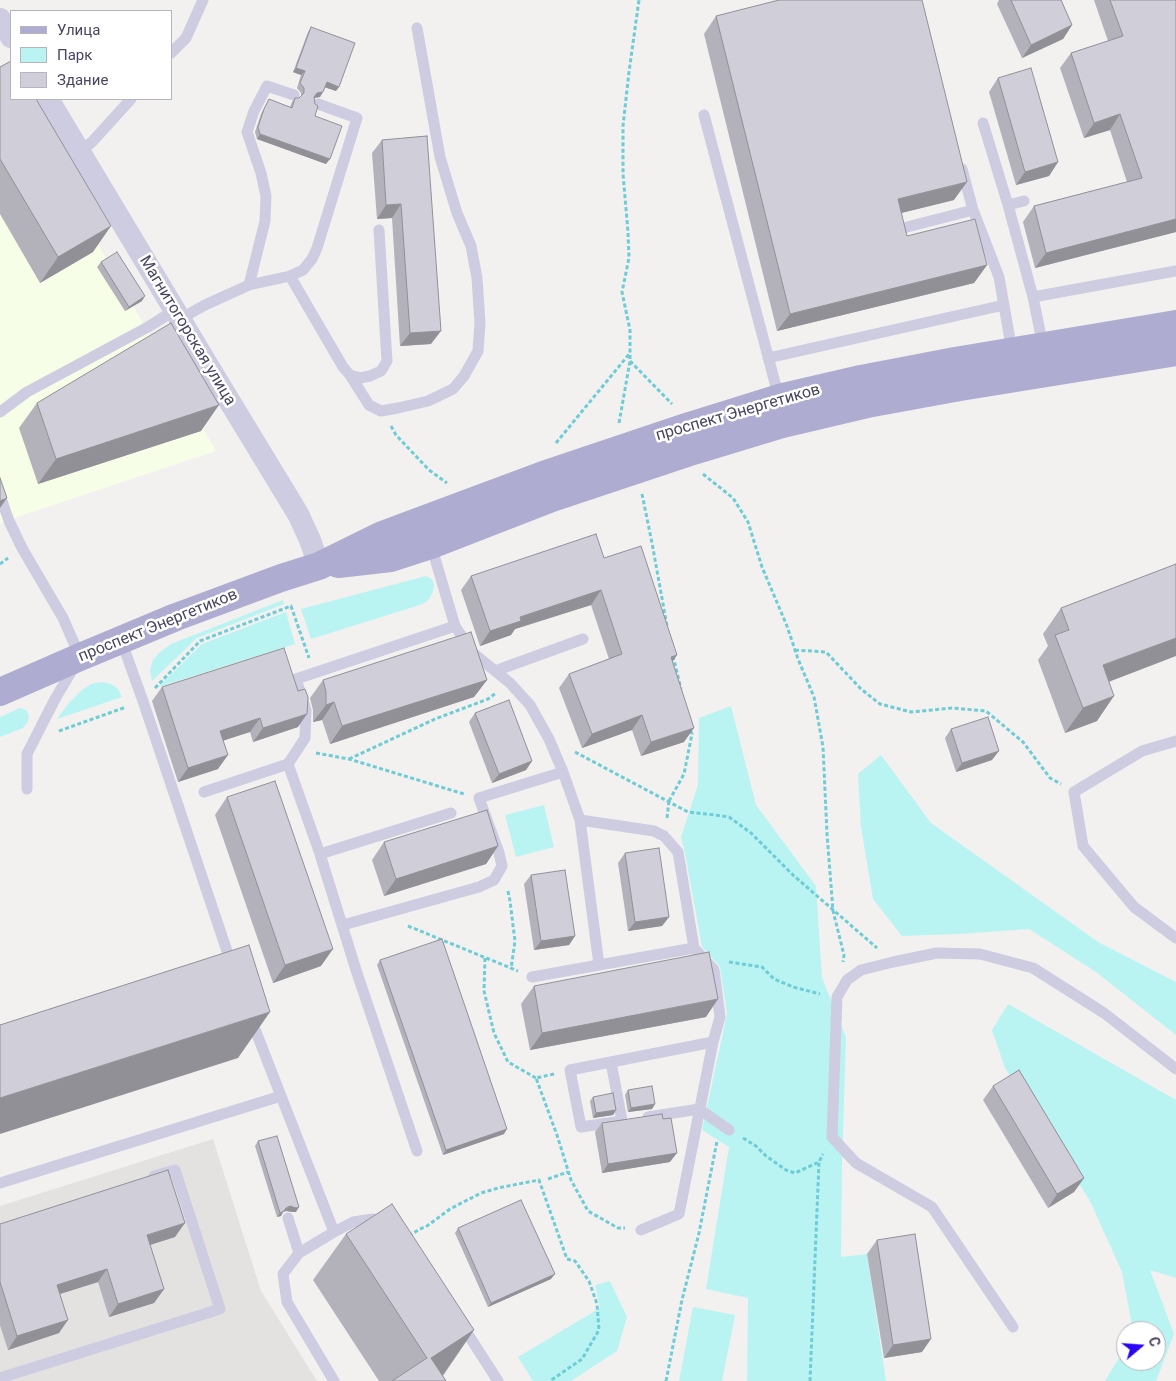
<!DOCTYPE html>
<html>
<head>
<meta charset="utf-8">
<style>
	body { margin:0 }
	#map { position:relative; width:1176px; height:1381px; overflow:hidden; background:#f2f1ef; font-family:Roboto,sans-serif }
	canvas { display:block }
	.legend { position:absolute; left:10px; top:10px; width:162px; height:90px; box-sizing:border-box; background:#fff; border:1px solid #b5b5bf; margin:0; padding:6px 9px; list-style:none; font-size:15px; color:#47455f }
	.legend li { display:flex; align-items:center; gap:10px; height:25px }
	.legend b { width:25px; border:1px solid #b5b5bf }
	.north { position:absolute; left:1116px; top:1321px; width:50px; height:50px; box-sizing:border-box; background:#fff; border:1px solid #b5b5bf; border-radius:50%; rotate:72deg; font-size:14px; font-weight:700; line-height:20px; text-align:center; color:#47455f }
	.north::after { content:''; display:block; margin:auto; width:18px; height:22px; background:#2a05f6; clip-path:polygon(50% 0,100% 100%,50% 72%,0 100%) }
</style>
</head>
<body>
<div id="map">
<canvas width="1176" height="1381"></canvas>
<ul class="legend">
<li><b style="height:6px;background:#afacd1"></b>Улица</li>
<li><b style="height:14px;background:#b9f4f3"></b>Парк</li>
<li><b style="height:14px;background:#d0ced8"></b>Здание</li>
</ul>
<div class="north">С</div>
</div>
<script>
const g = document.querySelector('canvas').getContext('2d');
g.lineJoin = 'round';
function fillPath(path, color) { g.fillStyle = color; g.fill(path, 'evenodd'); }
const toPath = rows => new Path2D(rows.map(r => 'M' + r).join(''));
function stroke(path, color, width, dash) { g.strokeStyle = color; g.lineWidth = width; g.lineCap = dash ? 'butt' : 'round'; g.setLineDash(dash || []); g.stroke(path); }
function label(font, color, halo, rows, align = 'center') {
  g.font = font + ' Roboto,sans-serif'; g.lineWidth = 5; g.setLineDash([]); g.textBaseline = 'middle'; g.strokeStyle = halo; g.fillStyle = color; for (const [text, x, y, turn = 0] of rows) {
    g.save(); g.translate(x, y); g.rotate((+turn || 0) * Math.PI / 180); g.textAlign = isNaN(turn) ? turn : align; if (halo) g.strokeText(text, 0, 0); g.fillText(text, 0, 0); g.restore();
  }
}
fillPath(toPath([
	[0,73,11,99,15,99,216,451,23,515,0,524]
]), '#f7fee7');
fillPath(toPath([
	[213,1139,261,1291,317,1381,0,1381,0,1206]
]), '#e3e2e1');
fillPath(toPath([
	[426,576,432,579,434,584,433,592,429,599,423,604,311,639,301,609],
	[283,600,284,604,197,638,152,681,150,670,153,660,160,652,171,644],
	[286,612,295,644,158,687,202,644],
	[102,682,111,684,118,689,122,697,57,719,68,704,82,690,91,684],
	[731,706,756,805,816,886,822,978,846,1037,842,1164,841,1257,867,1254,886,1381,747,1381,748,1298,706,1289,729,1147,702,1130,727,1014,720,967,702,947,685,853,681,837,698,785,699,718],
	[20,708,26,710,29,715,28,721,23,728,0,737,0,717],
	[881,755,931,823,1098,942,1176,982,1176,1035,1096,972,1029,929,959,934,902,936,873,899,861,827,858,774],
	[544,805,554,847,516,857,505,815],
	[1008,1004,1176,1100,1176,1278,1150,1270,1174,1334,1156,1381,1105,1381,1126,1346,1126,1361,1156,1361,1156,1331,1133,1331,1122,1272,1090,1201,1005,1068,992,1030],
	[610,1281,627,1317,617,1351,571,1381,533,1381,518,1357,600,1308,595,1285],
	[693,1307,735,1315,722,1381,679,1381]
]), '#b9f4f3');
stroke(toPath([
	[630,361,672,404],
	[619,423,630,361,630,330,622,292,629,258,628,232,623,174,623,126,629,72,639,0],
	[391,426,396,435,429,470,447,483],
	[556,443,630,353],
	[703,474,733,498,748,522,762,567,787,626,798,659,814,697,823,747,827,834,833,911,844,955,843,962],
	[642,494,652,543,667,626],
	[0,564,8,558],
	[795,650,826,652,861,689,880,704,911,712,952,708,986,711,1023,742,1050,778,1061,784],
	[673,656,681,689],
	[155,688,200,641,291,606,309,658],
	[59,731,126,707],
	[575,752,688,812,715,815,729,817,751,833,793,875,877,948],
	[316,753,349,759,464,794],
	[349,759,435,719,488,699,496,693],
	[669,801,684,774,692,734,690,729],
	[667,818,669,801],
	[508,891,510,901,515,941,511,969],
	[408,926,518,971],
	[485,958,484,991,494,1033,508,1062,536,1078],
	[729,962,762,967,774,979,793,987,820,994],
	[554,1074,536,1078,557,1135,571,1180,588,1211,618,1228,625,1228],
	[743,1138,756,1146,766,1156,786,1170,795,1173,819,1162,823,1154],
	[548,1179,568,1172],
	[409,1236,418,1230,427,1226,450,1209,481,1193,498,1188,539,1180,567,1259,575,1261,589,1281,597,1304,599,1330,582,1359,550,1381],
	[666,1381,682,1300,699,1233,717,1141],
	[810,1381,819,1162]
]), '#6dccd6', 3, [4, 2.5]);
stroke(toPath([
	[171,53,186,38,203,0],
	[294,95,267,86,254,111,247,132,261,173,266,196,265,221,249,285,290,276,303,270,312,259,317,248,357,118,318,104],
	[704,115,779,398],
	[983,123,1008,205,1033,297,1043,346],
	[80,151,92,142,131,99],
	[962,169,973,210,999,277,1012,351],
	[1008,205,1024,201],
	[907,227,973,210],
	[290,276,343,367,350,375,360,378,370,376,381,371,387,361,379,230],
	[1033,297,1176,271],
	[180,319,205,305,249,285],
	[768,358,1004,305],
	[350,375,369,405,381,411,398,408,428,401,453,389,464,376,478,351,480,323,477,278,471,246,457,213,440,157,417,28],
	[0,412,27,392,148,327,175,310],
	[0,495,9,521,22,548,63,618,80,657,55,699,27,754,27,789],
	[431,545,455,626,473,653,510,683,530,705,549,739,563,772,580,820,654,831,664,836,678,852,694,948,714,970,720,1017,713,1042,679,1214,641,1230],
	[121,640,143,701,232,966],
	[495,671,583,639],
	[1176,741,1142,751,1074,792,1083,846,1134,907,1176,938],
	[288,764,320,854,356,970,417,1151],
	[204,792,288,764,305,738,306,710,296,679,455,626],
	[580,820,599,965],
	[320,854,451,813],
	[343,925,479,887,494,880,502,866,499,853,479,798,563,772],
	[532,977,694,948],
	[251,1019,334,1232],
	[611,1062,622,1121],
	[648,1117,699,1109,729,1130],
	[615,1122,581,1127,570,1070,713,1042],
	[0,1183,281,1096],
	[288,1218,299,1253],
	[462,1325,498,1381],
	[1013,1327,932,1207,856,1163,832,1137,837,997,847,980,861,970,893,962,937,953,980,954,1033,968,1104,1013,1176,1069],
	[0,1378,220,1309,175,1170,154,1176],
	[334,1381,287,1302,283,1274,299,1253,334,1232,353,1222,373,1219,380,1221]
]), '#cdcce1', 11);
stroke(toPath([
	[0,19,11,37],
	[48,99,210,369,298,514,310,540,319,566]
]), '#cdcce1', 22);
stroke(toPath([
	[338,564,391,558,431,545,552,498,693,451,782,424,867,404,960,387,1176,352],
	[0,692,80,657,176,617,281,578,319,566,382,535,543,475,683,428,779,398,861,379,955,361,1176,324]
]), '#afacd1', 28);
fillPath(toPath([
	[999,0,1061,0,1072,25,1063,39,1022,58,997,4],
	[1094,0,1176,0,1176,232,1035,268,1023,222,1034,206,1127,182,1110,130,1084,138,1060,68,1071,53,1108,41],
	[716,16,954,200,901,213,907,236,987,265,974,283,777,331,704,34],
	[311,27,336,91,325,87,320,97,314,98,315,116,326,164,257,139,255,132,261,114,269,99,290,107,292,102,295,98,299,98,301,96,301,93,297,88,301,75,293,72,308,32],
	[0,67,93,252,40,283,0,214],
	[998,78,1058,162,1049,176,1016,185,989,92],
	[427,136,431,344,400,346,392,218,377,219,372,153,382,140],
	[101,262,142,301,125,311,97,267],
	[37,403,201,431,38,484,19,428],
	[604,558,672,662,684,742,641,756,632,730,582,748,559,688,569,674,609,659,591,605,515,629,511,635,480,646,461,590,471,576],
	[1061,608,1109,682,1097,721,1065,733,1038,660,1048,646,1043,634],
	[323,680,487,680,474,697,330,744,322,720,313,722,313,710,310,698],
	[162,687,298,727,253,742,250,732,223,740,218,769,178,782,152,701],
	[475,713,532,761,526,770,492,783,469,722],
	[951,729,992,760,956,772,945,738],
	[227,797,321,966,273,983,215,815],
	[384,842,498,846,486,864,384,896,372,860],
	[625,853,669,917,662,926,628,931,618,863],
	[531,875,575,936,569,945,534,950,524,884],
	[380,960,504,1134,443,1155,377,965],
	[534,986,706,1017,530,1050,521,1004],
	[993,1086,1084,1178,1074,1192,1048,1208,983,1100],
	[628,1090,655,1104,652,1109,628,1112,625,1095],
	[593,1097,616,1110,613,1115,593,1118,590,1101],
	[602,1123,670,1162,602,1173,595,1132],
	[258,1141,296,1212,293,1212,286,1211,283,1212,281,1216,277,1217,255,1146],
	[0,1224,175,1237,150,1245,164,1289,154,1303,109,1317,98,1282,60,1294,59,1333,8,1350,0,1325],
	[458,1228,551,1279,488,1307,455,1233],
	[346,1234,474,1330,443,1376,446,1381,379,1381,313,1280],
	[877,1240,922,1352,884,1358,867,1254]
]), '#b3b1ba');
fillPath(toPath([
	[1072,25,1063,39,1022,58,1031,45],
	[296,68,305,71,301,75,293,72],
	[327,82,339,87,336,91,324,87],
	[323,92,320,97,314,98,317,93],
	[1120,114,1110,130,1084,138,1094,123],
	[260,134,330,159,326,164,257,139],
	[1058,162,1049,176,1016,185,1025,172],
	[967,182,954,200,885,217,898,199],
	[401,204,392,218,377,219,386,205],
	[1176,219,1176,232,1035,268,1046,253],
	[111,226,93,252,40,283,58,257],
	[987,265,974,283,777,331,790,314],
	[145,296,142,301,125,311,129,307],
	[441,331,431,344,400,346,410,333],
	[219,405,201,431,38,484,56,459],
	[7,498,0,508,0,501],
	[601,590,591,605,515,629,511,635,480,646,490,631,520,617],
	[1176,638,1176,656,1085,691,1103,665],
	[677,655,667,670,671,657],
	[487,680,474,697,330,744,342,726],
	[1114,696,1097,721,1065,733,1083,708],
	[334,702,322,720,313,722,326,705],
	[307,714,298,727,253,742,263,728],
	[642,715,632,730,582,748,592,734],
	[260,718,250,732,210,745,220,731],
	[694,728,684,742,641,756,651,742],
	[999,751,992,760,956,772,962,763],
	[228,755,218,769,178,782,188,768],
	[532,761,526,770,492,783,499,774],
	[498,846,486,864,384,896,396,879],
	[669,917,662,926,628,931,635,922],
	[575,936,569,945,534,950,541,941],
	[333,949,321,966,273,983,285,965],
	[718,999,706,1017,530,1050,542,1033],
	[270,1012,238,1058,0,1134,0,1098],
	[655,1104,652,1109,628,1112,631,1108],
	[616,1110,613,1115,593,1118,596,1113],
	[507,1129,504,1134,443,1155,446,1150],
	[677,1153,670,1162,602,1173,608,1164],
	[1084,1178,1074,1192,1048,1208,1057,1194],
	[290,1206,299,1207,296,1212,293,1212,286,1211,283,1212,281,1216,277,1217,280,1213],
	[185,1223,175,1237,137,1249,147,1235],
	[107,1269,98,1282,47,1298,57,1285],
	[555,1274,551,1279,488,1307,491,1303],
	[164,1289,154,1303,109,1317,118,1304],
	[68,1320,59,1333,8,1350,17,1336],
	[474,1330,442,1376,431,1358],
	[931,1339,922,1352,884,1358,893,1345]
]), '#929097');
const building = toPath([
	[779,0,922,0,967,182,898,199,907,236,975,219,987,265,790,314,716,16,779,0],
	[1011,0,1061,0,1072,25,1031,45,1011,0],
	[1110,0,1176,0,1176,219,1046,253,1034,206,1142,178,1120,114,1094,123,1071,53,1123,36,1110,0],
	[311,27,355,43,339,87,327,82,323,92,317,93,314,97,315,104,318,106,315,116,342,126,330,159,260,134,258,127,264,109,269,99,292,108,295,98,299,98,304,93,304,88,300,83,305,71,296,68,311,27],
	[11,61,11,99,36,99,111,226,58,257,0,159,0,67,11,61],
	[1031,68,1058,162,1025,172,998,78,1031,68],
	[427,136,441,331,410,333,401,204,386,205,382,140,427,136],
	[117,252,145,296,129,307,101,262,117,252],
	[171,323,219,405,56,459,37,403,171,323],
	[0,478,7,498,0,501,0,478],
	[596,534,604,558,641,546,677,655,671,657,694,728,651,742,642,715,592,734,569,674,622,654,601,590,520,617,521,621,490,631,471,576,596,534],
	[1176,564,1176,638,1103,665,1114,696,1083,708,1055,635,1069,630,1061,608,1176,564],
	[471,632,487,680,342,726,334,702,326,705,326,692,323,680,471,632],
	[284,648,298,691,305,689,308,697,307,714,263,728,260,718,220,731,228,755,188,768,162,687,284,648],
	[509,700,532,761,499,774,475,713,509,700],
	[988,717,999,751,962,763,951,729,988,717],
	[275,781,333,949,285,965,227,797,275,781],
	[487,810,498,846,396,879,384,842,487,810],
	[659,848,669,917,635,922,625,853,659,848],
	[565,870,575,936,541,941,531,875,565,870],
	[442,939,507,1129,446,1150,380,960,442,939],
	[249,945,270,1012,0,1098,0,1025,249,945],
	[709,952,718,999,542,1033,534,986,709,952],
	[1019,1070,1084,1178,1057,1194,993,1086,1019,1070],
	[652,1086,655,1104,631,1108,628,1090,652,1086],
	[613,1093,616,1110,596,1113,593,1097,613,1093],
	[662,1114,663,1119,671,1118,677,1153,608,1164,602,1123,662,1114],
	[277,1136,299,1207,296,1208,290,1206,286,1208,284,1211,280,1213,258,1141,277,1136],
	[168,1170,185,1223,147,1235,164,1289,118,1304,107,1269,57,1285,68,1320,17,1336,0,1282,0,1224,168,1170],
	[521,1200,555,1274,491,1303,458,1228,521,1200],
	[392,1204,474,1330,431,1358,446,1381,392,1381,427,1358,346,1234,392,1204],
	[915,1234,931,1339,893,1345,877,1240,915,1234]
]);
fillPath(building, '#d0ced8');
stroke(building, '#929097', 1);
label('16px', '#47455f', '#fff', [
	["Магнитогорская улица",187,331,59],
	["проспект Энергетиков",738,413,-16],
	["проспект Энергетиков",158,626,-22]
]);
</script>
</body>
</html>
